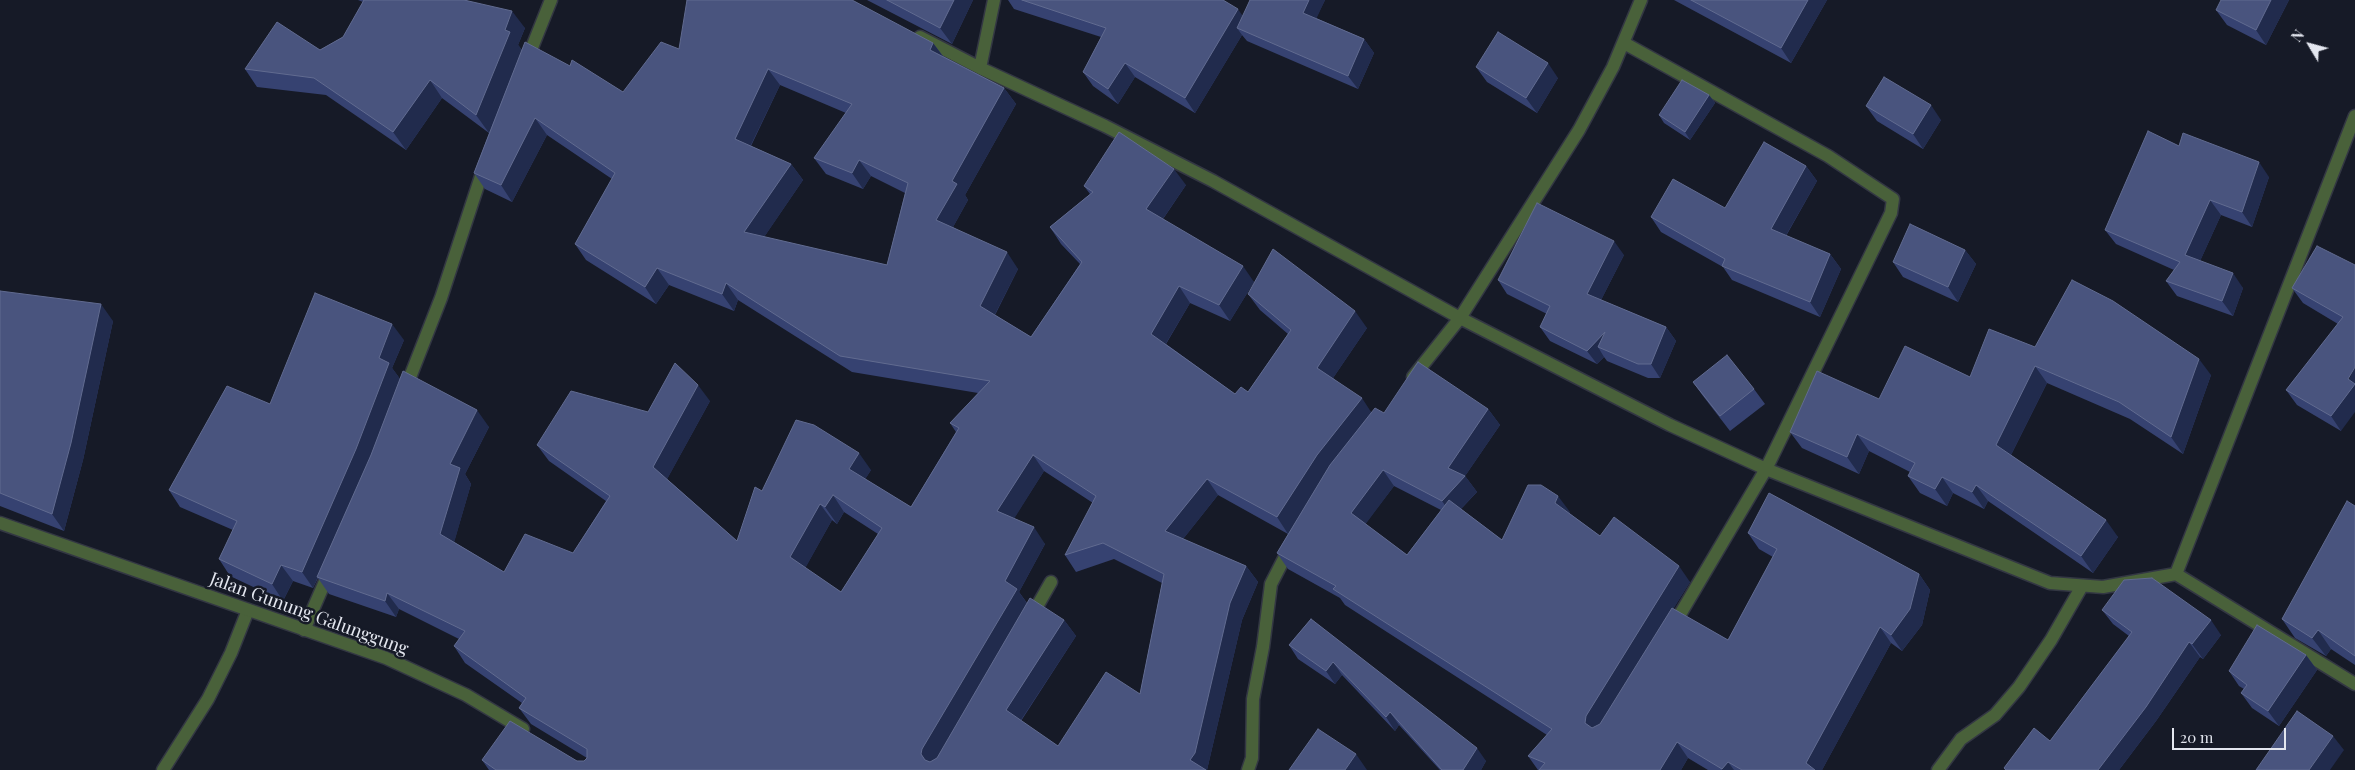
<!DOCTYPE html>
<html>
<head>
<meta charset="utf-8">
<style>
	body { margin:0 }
	#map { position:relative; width:2355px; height:770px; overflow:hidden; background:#161a27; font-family:"Playfair Display",serif }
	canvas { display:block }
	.north { position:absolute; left:2285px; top:20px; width:50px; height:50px; -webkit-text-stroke:4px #161a27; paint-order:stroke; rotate:307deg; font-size:14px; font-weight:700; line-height:20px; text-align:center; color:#e3e6ef }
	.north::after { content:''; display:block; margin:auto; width:18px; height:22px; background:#e3e6ef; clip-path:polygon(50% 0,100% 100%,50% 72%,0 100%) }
	.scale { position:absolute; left:2172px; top:728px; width:114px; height:22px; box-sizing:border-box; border:2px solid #e3e6ef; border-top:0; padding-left:6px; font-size:15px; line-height:18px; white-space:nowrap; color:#e3e6ef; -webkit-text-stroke:4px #161a27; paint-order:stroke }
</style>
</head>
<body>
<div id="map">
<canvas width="2355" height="770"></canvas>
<div class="north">N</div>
<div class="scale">20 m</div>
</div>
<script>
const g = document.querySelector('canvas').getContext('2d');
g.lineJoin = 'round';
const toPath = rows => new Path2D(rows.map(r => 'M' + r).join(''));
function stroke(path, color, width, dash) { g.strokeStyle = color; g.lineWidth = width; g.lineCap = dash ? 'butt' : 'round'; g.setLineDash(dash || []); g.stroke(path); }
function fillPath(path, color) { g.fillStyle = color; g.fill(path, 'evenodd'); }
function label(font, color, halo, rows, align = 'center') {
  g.font = font + ' "Playfair Display",serif'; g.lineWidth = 5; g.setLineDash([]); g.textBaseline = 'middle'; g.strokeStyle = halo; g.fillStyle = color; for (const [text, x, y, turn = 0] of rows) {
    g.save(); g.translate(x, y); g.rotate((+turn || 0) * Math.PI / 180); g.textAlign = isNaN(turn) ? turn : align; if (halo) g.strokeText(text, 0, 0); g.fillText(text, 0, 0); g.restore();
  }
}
const minor = toPath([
	[920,37,980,68,1105,126,1213,181,1460,318,1670,425,1766,469,2050,583,2103,587,2176,574,2355,684],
	[1624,43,1828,156,1893,199,1891,213,1766,469,1672,628],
	[527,60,551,0],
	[980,68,994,0],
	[1413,377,1460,318,1579,130,1613,67,1641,0],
	[405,390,441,298,485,164],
	[2176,574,2355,116],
	[1031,617,1051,582],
	[304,630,330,570],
	[163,770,208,699,231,653,248,610],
	[1248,770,1252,758,1253,699,1263,647,1271,584,1290,547],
	[1938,770,1961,739,1995,715,2019,687,2051,640,2082,586]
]);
const tertiary = toPath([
	[0,523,386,658,466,695,523,729]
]);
stroke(minor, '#333743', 15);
stroke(tertiary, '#333743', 15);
stroke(minor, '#49613a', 12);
stroke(tertiary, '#49613a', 12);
fillPath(toPath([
	[358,0,466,0,525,28,518,45,522,50,570,66,623,92,679,49,933,43,943,56,1004,88,1016,104,965,195,968,200,953,227,1018,269,995,315,1031,337,1080,264,1061,244,1050,227,1090,194,1084,186,1186,185,1163,219,1254,282,1230,321,1190,303,1166,344,1235,394,1248,392,1288,334,1260,310,1248,294,1367,328,1333,378,1372,413,1384,413,1488,409,1500,425,1465,476,1477,492,1461,509,1502,540,1570,512,1569,513,1600,536,1690,582,1673,609,1728,640,1773,557,1759,549,1748,533,1919,574,1930,590,1922,625,1902,651,1891,643,1822,770,1708,770,1688,758,1681,770,1538,770,1528,756,1547,735,1345,605,1340,598,1288,569,1277,553,1288,534,1218,495,1183,539,1246,566,1258,582,1242,620,1207,770,489,770,482,760,584,761,587,758,531,724,519,708,522,703,465,663,454,646,459,639,399,609,396,617,329,594,318,578,313,588,293,581,283,601,230,576,219,559,233,530,180,507,169,490,270,404,404,340,392,368,400,379,489,427,465,474,471,484,454,542,504,572,573,553,606,501,549,461,537,445,648,412,710,401,667,479,737,541,762,491,871,470,865,479,911,507,956,432,950,423,978,393,852,372,738,300,734,311,669,285,656,304,586,260,575,244,612,179,547,135,512,202,485,189,474,173,505,91,489,133,442,98,406,150,326,95,257,87,245,69,320,50,343,37,363,2],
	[780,85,846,113,814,158,826,174,863,189,871,176,905,193,887,265,764,237,803,180,791,164,751,146],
	[1044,471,1093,503,1065,555,1076,572,1114,559,1162,583,1140,694,1058,746,1021,721,1076,636,1064,620,1027,603,1019,592,1045,544,1014,518],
	[1394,486,1441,510,1407,555,1365,524],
	[844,512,878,534,841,592,805,568,832,520,837,524],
	[867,0,973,0,952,44],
	[1008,0,1223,0,1243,16,1250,0,1325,0,1316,18,1364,39,1374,53,1358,89,1247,41,1242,35,1195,113,1135,77,1118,104,1093,86,1083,72,1101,37,1014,9],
	[1674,0,1827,0,1791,63],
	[2289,0,2266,45,2227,25,2216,10],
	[1476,67,1558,78,1537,113,1487,82],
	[1709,95,1715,103,1690,140,1664,123,1659,115],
	[1866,106,1941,120,1923,149,1877,121],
	[1806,166,1817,181,1786,236,1830,254,1841,269,1820,317,1732,280,1723,267,1661,232,1651,217,1725,208],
	[2269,177,2252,227,2221,215,2200,261,2243,288,2233,316,2177,296,2166,281,2174,270,2116,244,2105,230],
	[1965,250,1976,264,1958,302,1903,277,1893,262],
	[1624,255,1601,300,1666,327,1676,341,1660,378,1648,378,1607,361,1604,357,1597,364,1550,341,1540,327,1547,314,1507,294,1498,280],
	[2355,265,2341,431,2297,405,2286,390,2338,324,2303,303,2292,288],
	[0,291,113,321,83,460,64,531,0,506],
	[2035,347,2211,375,2183,454,2130,419,2047,383,2011,455,2118,537,2093,573,1988,501,1984,509,1953,493,1947,506,1920,493,1908,476,1910,472,1869,451,1859,474,1802,448,1790,432,1879,399,1970,377],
	[1693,382,1754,389,1765,404,1730,431,1703,396],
	[2355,506,2355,665,2331,649,2326,656,2295,638,2282,619],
	[2102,610,2221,635,2203,659,2200,657,2156,721,2119,770,2005,770,2004,768,2050,741,2129,636,2113,624],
	[1311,619,1486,761,1481,770,1440,770,1399,725,1395,731,1342,675,1335,684,1298,659,1289,645],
	[2306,655,2317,670,2279,726,2252,708,2241,693,2244,689,2239,686,2229,671]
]), '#364271');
fillPath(toPath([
	[954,0,973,0,952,44,940,28],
	[1309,0,1325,0,1313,26,1303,13],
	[1808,0,1827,0,1791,63,1781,48],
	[2271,0,2289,0,2266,45,2256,30],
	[1238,9,1248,24,1237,28,1242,35,1195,113,1185,98],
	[512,11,525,28,518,45,522,50,489,133,476,115,505,30],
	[1364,39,1374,53,1358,89,1348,76],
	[933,43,945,59,930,50],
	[1125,63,1135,77,1118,104,1108,89],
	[1548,63,1558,78,1537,113,1526,98],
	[768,69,780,85,746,155,735,139],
	[430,80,442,98,406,150,393,132],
	[1004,88,1016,104,965,195,968,200,948,236,936,220,952,181],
	[1709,95,1715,103,1690,140,1685,132],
	[1931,105,1941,120,1923,149,1913,134],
	[535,118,547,135,512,202,501,185],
	[859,160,871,176,863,189,852,173],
	[2259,162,2269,177,2252,227,2242,212],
	[791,164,803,180,756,249,744,232],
	[1806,166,1817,181,1781,244,1771,229],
	[1174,169,1186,185,1158,226,1146,209],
	[2210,200,2221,215,2196,270,2185,255],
	[1614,241,1624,255,1597,308,1587,294],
	[1965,250,1976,264,1958,302,1948,287],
	[1007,252,1018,269,991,322,980,306],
	[1830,254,1841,269,1820,317,1810,302],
	[1243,266,1254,282,1230,321,1219,305],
	[657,268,669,285,656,304,645,287],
	[2233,273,2243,288,2233,316,2222,301],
	[726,283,738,300,734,311,722,294],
	[1179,286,1190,303,1162,350,1151,334],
	[101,304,113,321,83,460,64,531,52,514],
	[1355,311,1367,328,1329,384,1317,368],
	[392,324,404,340,392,368,401,380,367,465,313,588,302,572,379,358],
	[1666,327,1676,341,1660,378,1651,364],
	[1605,332,1598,347,1604,357,1597,364,1587,351],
	[2199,359,2211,375,2183,454,2171,437],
	[2035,366,2047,383,2008,461,1996,445],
	[2355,367,2355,412,2341,431,2331,416],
	[698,385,710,401,665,483,653,467],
	[1362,398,1373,415,1288,534,1277,517,1317,455],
	[1488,409,1500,425,1463,479,1465,476,1477,492,1453,517,1442,501,1448,468],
	[477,410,489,427,465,474,471,484,452,550,440,534,450,464],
	[1857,434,1869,451,1859,474,1847,457],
	[859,453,871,470,861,486,849,469],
	[1033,455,1044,471,1009,527,997,511],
	[1383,470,1394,486,1362,529,1351,513],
	[1942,477,1953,493,1947,506,1935,489],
	[1207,479,1218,495,1176,548,1165,531],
	[1976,485,1988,501,1984,509,1972,492],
	[833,495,844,512,837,524,825,507],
	[1558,496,1570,512,1566,519,1555,503],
	[820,504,832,520,802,574,790,557],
	[2106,520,2118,537,2093,573,2081,556],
	[1034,527,1045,544,1019,592,1028,605,934,766,925,760,921,754,922,749,1005,581],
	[281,565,293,581,283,601,272,584],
	[1246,566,1258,582,1242,620,1207,770,1197,770,1190,760,1230,603],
	[1679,566,1690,582,1597,732,1585,723,1586,716],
	[1919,574,1930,590,1922,625,1902,651,1891,635],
	[387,593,399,609,396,617,385,601],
	[1064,620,1076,636,1017,726,1006,710],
	[2211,620,2221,635,2203,659,2192,644],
	[1880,627,1891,643,1822,770,1811,770,1806,763],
	[2318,630,2331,649,2326,656,2312,638],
	[2189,642,2200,657,2156,721,2119,770,2098,770],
	[2306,655,2317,670,2279,726,2268,711],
	[1333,662,1342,675,1335,684,1326,671],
	[1390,712,1399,725,1395,731,1386,717],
	[2333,736,2344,750,2330,770,2309,770],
	[1677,742,1688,758,1681,770,1660,770],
	[1477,748,1486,761,1481,770,1463,770],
	[1356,754,1367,770,1345,770],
	[1728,762,1734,770,1722,770,1722,769]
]), '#212b4d');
const building = toPath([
	[364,0,464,0,512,11,505,30,510,32,476,115,430,80,393,132,314,78,245,69,277,22,320,50,343,37,364,0],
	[687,0,852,0,933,43,930,50,1004,88,952,181,957,184,936,220,1007,252,980,306,1031,337,1082,262,1050,227,1093,192,1084,186,1119,132,1174,169,1146,209,1243,266,1219,305,1179,286,1151,334,1235,394,1241,387,1248,392,1291,330,1248,294,1273,249,1355,311,1317,368,1362,398,1317,455,1277,517,1207,479,1165,531,1246,566,1230,603,1195,753,1190,760,1206,770,496,770,482,760,510,721,577,761,584,761,587,758,587,749,519,708,526,698,454,646,465,631,387,593,385,601,317,577,371,455,403,371,477,410,450,464,460,468,440,534,504,572,525,534,573,553,610,496,537,445,571,391,648,412,675,363,698,385,653,467,737,541,755,487,762,491,796,420,814,425,859,453,849,469,911,507,959,428,950,423,990,381,840,356,726,283,722,294,657,268,645,287,575,244,615,173,535,118,501,185,474,173,525,42,570,66,572,60,623,92,661,42,679,49,687,0],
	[768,69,852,104,814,158,852,173,859,160,908,183,887,265,744,232,791,164,735,139,768,69],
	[1033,455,1096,496,1065,555,1103,543,1164,574,1140,694,1106,672,1058,746,1006,710,1064,620,1030,598,937,758,930,762,925,760,921,754,922,749,1017,589,1005,581,1034,527,997,511,1033,455],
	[833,495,882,528,841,592,790,557,820,504,825,507,833,495],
	[887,0,954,0,940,28,887,0],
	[1022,0,1223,0,1238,9,1185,98,1125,63,1108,89,1083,72,1106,28,1022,0],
	[1250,0,1309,0,1303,13,1364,39,1348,76,1237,28,1250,0],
	[1691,0,1808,0,1781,48,1691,0],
	[2221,0,2271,0,2256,30,2216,10,2221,0],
	[1498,32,1548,63,1526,98,1476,67,1498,32],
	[1884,77,1931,105,1913,134,1866,106,1884,77],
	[1682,80,1709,95,1685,132,1659,115,1682,80],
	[2148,131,2179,146,2183,133,2259,162,2242,212,2210,200,2185,255,2233,273,2222,301,2166,281,2180,262,2105,230,2148,131],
	[1764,142,1806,166,1771,229,1830,254,1810,302,1722,266,1725,259,1651,217,1673,179,1725,208,1764,142],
	[1537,203,1614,241,1587,294,1666,327,1651,364,1638,364,1598,347,1605,332,1587,351,1540,327,1550,306,1498,280,1537,203],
	[1910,224,1965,250,1948,287,1893,262,1910,224],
	[2317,246,2355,265,2355,367,2348,379,2355,384,2331,416,2286,390,2343,317,2292,288,2317,246],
	[2072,280,2113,301,2199,359,2171,437,2119,402,2035,366,1996,445,2106,520,2081,556,1976,485,1972,492,1942,477,1935,489,1908,476,1915,463,1857,434,1847,457,1790,432,1817,371,1879,399,1905,346,1970,377,1989,329,2035,347,2072,280],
	[0,291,101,304,71,443,52,514,0,493,0,291],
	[315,293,392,324,379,358,389,363,356,449,302,572,281,565,272,584,219,559,237,521,169,490,227,386,270,404,315,293],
	[1727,355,1754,389,1720,416,1693,382,1727,355],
	[1418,362,1488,409,1448,468,1465,476,1442,501,1383,470,1351,513,1407,555,1449,500,1502,540,1528,485,1541,485,1558,496,1555,503,1600,536,1614,517,1679,566,1586,716,1585,723,1592,728,1600,724,1672,608,1728,640,1777,549,1748,533,1769,493,1919,574,1910,609,1891,635,1880,627,1806,763,1815,770,1742,770,1728,762,1722,769,1677,742,1660,770,1539,770,1545,763,1528,756,1552,729,1333,589,1336,586,1277,553,1330,465,1375,408,1384,413,1418,362],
	[2347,501,2355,506,2355,656,2318,630,2312,638,2282,619,2347,501],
	[2152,578,2211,620,2192,644,2189,642,2146,707,2098,770,2006,770,2004,768,2034,728,2050,741,2132,632,2102,610,2124,580,2152,578],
	[1311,619,1477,748,1463,770,1442,770,1390,712,1386,717,1333,662,1326,671,1289,645,1311,619],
	[2257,625,2306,655,2268,711,2241,693,2247,685,2229,671,2257,625],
	[2297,711,2333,736,2309,770,2256,770,2297,711],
	[1318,729,1356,754,1345,770,1289,770,1318,729]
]);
fillPath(building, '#49547e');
stroke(building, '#616b90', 1);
label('18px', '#e3e6ef', '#161a27', [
	["Jalan Gunung Galunggung",309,614,20]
]);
</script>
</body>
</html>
